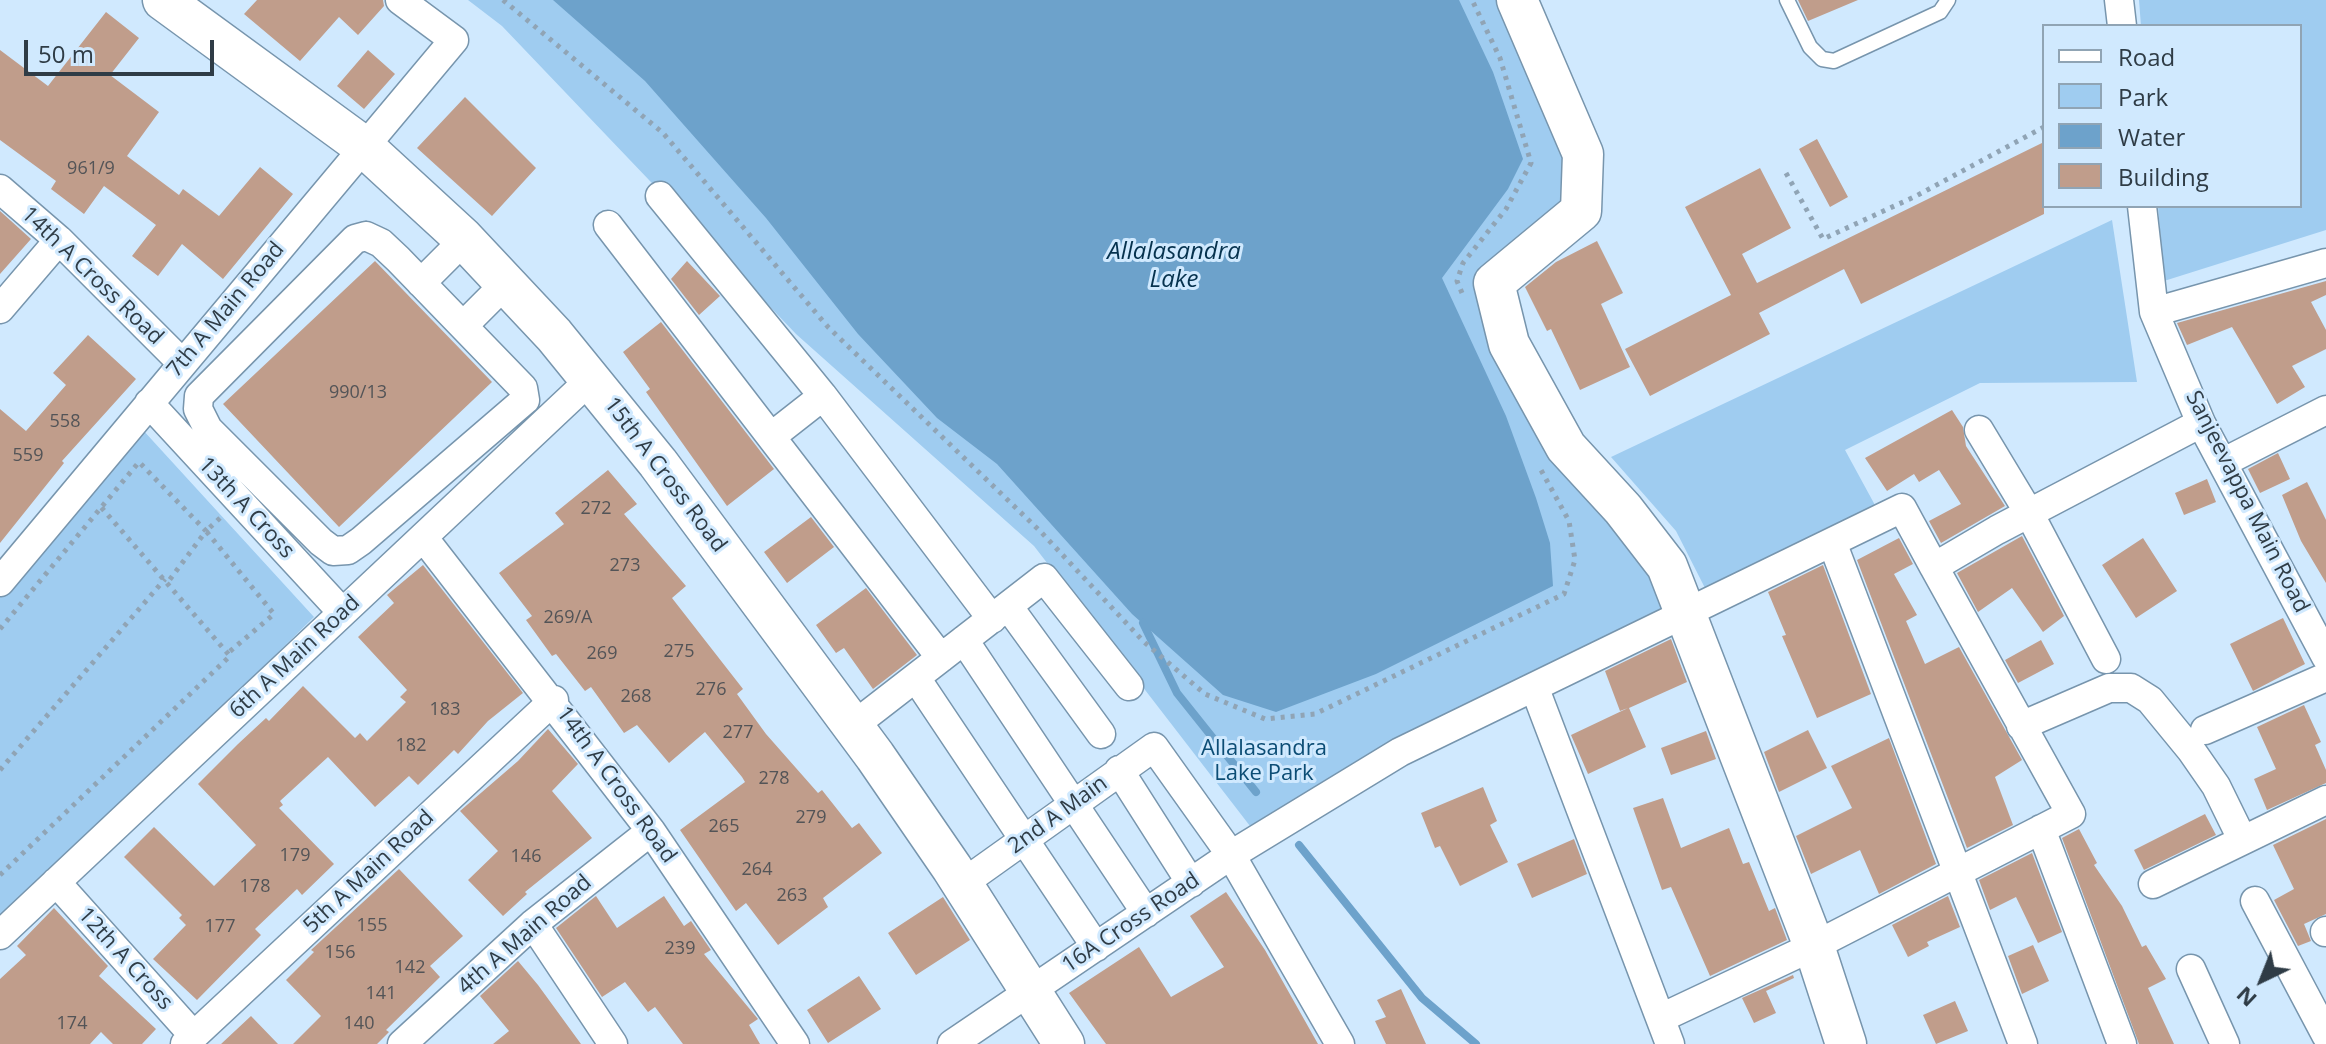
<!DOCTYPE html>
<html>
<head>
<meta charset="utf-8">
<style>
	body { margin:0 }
	#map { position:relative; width:2326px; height:1044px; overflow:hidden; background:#d0e9fe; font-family:"Open Sans",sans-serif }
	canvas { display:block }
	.legend { position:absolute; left:2042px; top:24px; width:260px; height:184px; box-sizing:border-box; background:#d0e9fe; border:2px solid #90a4b4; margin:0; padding:10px 14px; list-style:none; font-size:24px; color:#2f3c46 }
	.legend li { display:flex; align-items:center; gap:16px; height:40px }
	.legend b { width:40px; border:2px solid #90a4b4 }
	.north { position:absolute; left:2222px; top:940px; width:80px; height:80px; -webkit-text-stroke:6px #d0e9fe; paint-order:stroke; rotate:223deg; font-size:22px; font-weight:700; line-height:32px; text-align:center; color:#2f3c46 }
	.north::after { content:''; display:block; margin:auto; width:28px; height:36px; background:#2f3c46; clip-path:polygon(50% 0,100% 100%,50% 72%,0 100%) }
	.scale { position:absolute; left:24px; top:40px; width:190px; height:36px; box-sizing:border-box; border:4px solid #2f3c46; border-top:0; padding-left:10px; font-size:24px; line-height:28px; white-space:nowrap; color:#2f3c46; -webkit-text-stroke:6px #d0e9fe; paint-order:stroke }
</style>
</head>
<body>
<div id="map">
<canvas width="2326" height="1044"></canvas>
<ul class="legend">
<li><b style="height:10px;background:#fff"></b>Road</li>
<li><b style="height:22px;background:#9fccf0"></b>Park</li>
<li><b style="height:22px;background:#6da2cb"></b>Water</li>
<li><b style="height:22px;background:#c09d8b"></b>Building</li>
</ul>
<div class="north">N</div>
<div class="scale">50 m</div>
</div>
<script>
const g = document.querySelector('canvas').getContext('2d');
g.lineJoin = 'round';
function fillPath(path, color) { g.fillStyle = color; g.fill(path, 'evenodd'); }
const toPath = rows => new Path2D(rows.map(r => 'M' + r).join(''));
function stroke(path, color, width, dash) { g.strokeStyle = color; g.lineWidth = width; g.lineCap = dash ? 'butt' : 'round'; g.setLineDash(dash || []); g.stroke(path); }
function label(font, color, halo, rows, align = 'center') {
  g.font = font + ' "Open Sans",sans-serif'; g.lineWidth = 6; g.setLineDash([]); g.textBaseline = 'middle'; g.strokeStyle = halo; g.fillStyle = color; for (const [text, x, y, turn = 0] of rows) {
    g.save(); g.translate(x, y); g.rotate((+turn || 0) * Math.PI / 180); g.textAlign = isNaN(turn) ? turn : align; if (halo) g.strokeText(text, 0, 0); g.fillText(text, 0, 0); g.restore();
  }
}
fillPath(toPath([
	[468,0,1497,0,1567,157,1571,203,1477,281,1650,565,1669,607,1250,826,1034,546,796,334,502,26],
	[2139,0,2326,0,2326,230,2164,281,2158,206,2300,206,2300,26,2141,26],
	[2112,220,2137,382,1980,383,1845,450,1876,507,1706,590,1676,531,1611,457],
	[142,429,314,617,0,926,0,597]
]), '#9fccf0');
fillPath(toPath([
	[553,0,1459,0,1493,72,1523,159,1508,189,1442,278,1506,416,1536,498,1550,543,1553,586,1376,674,1276,712,1223,695,1132,614,997,464,937,418,858,334,766,218,645,81]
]), '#6da2cb');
stroke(toPath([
	[1143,623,1177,693,1256,792],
	[1299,845,1422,998,1476,1044]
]), '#6da2cb', 8);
fillPath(toPath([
	[257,0,383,0,384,6,358,35,339,17,300,61,244,14],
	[1798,0,1858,0,1808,21],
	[106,12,139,38,110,75,159,112,127,156,179,195,183,189,219,216,260,167,293,194,223,279,182,244,158,276,132,256,156,225,104,186,84,214,51,189,56,181,0,140,0,50,48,86],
	[368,50,395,74,364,109,337,86],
	[465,97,536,168,492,216,417,148],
	[1817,139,1848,197,1830,207,1799,149],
	[2044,142,2044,214,1861,304,1844,269,1759,313,1770,334,1650,396,1625,349,1731,295,1685,207,1760,168,1791,228,1742,254,1757,283],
	[0,211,31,239,0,274],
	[1597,241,1623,293,1601,304,1630,367,1580,390,1551,329,1547,331,1525,287,1556,262],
	[375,261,492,382,339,527,223,404],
	[687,261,720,296,699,315,671,279],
	[2326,281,2326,295,2311,302,2326,330,2326,349,2292,366,2305,387,2277,404,2232,327,2187,345,2177,323],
	[661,322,774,469,727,506,646,392,650,389,623,352],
	[88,335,136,379,62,461,64,463,0,543,0,409,26,431,66,385,53,373],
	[1952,410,1963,427,1966,446,2005,506,1941,543,1929,521,1961,504,1939,470,1919,482,1914,474,1887,491,1865,458],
	[2278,453,2290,479,2260,493,2248,469],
	[608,470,637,504,624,514,686,586,672,598,743,689,737,694,766,734,818,793,822,790,852,828,859,823,882,853,823,898,828,907,778,945,746,903,736,911,680,830,745,782,742,777,705,732,669,763,637,725,624,733,591,687,585,691,556,654,552,656,526,620,532,616,499,573,564,524,555,513],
	[2207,479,2216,502,2184,515,2175,493],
	[2307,482,2326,520,2326,583,2301,541,2282,495],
	[811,517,834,547,787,583,764,552],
	[2022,536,2064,616,2043,632,2012,588,1978,612,1957,573],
	[1899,538,1913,564,1894,574,1917,615,1906,621,1925,664,1959,647,2022,760,1995,777,2013,825,1967,848,1857,560],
	[2143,538,2177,591,2136,618,2102,565],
	[423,565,523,693,488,721,458,754,454,750,418,785,409,776,375,807,328,757,280,801,283,805,279,808,334,864,302,895,297,889,255,929,261,935,197,1000,153,959,186,925,179,918,182,915,124,857,154,827,214,886,256,845,198,784,238,744,266,718,269,721,303,686,355,738,360,733,367,741,406,702,400,697,407,690,358,637,394,603,387,595],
	[1823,565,1871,694,1817,718,1782,636,1786,635,1768,592],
	[866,588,917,655,873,689,844,648,836,653,816,625],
	[2283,618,2305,664,2253,691,2230,644],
	[1671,639,1687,682,1629,708,1646,747,1588,774,1571,735,1628,708,1620,711,1605,671],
	[2041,640,2054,664,2018,683,2005,660],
	[2304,705,2321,742,2315,745,2326,770,2326,783,2267,810,2254,779,2276,769,2257,727],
	[548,729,578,764,552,791,592,838,525,892,527,894,503,916,468,880,498,851,460,811,518,761],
	[1808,730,1827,768,1779,792,1764,752],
	[1706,731,1716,759,1671,775,1661,748],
	[1889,738,1936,864,1879,894,1860,850,1811,874,1796,836,1852,808,1831,766],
	[1483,787,1497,821,1490,825,1508,862,1460,886,1440,846,1435,848,1421,813],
	[1663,798,1681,848,1729,828,1743,864,1749,862,1769,911,1775,908,1787,940,1710,976,1671,887,1662,890,1633,808],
	[2205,814,2216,835,2144,870,2134,850],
	[2326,819,2326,914,2304,924,2311,941,2298,946,2274,900,2294,889,2273,845],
	[2079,829,2097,863,2094,865,2122,906,2142,947,2146,945,2166,979,2148,988,2174,1044,2139,1044,2062,838],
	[1574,839,1587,874,1532,898,1517,864],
	[2032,853,2062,932,2038,943,2016,897,1990,910,1979,880],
	[399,869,463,936,430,966,440,977,386,1030,389,1032,377,1044,293,1044,321,1016,286,980,314,952,311,950],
	[1226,892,1265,950,1318,1044,1106,1044,1069,993,1139,947,1171,997,1224,967,1190,916],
	[596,896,617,928,664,896,684,926,691,921,711,950,704,954,758,1019,749,1025,760,1044,683,1044,655,1007,648,1012,625,982,602,997,556,928],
	[1948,896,1960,927,1927,942,1929,946,1908,957,1892,925],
	[943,897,970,940,916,975,888,933],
	[54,908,108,966,99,976,156,1029,142,1044,113,1044,101,1032,90,1044,0,1044,0,979,26,955,17,946],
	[2033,945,2049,981,2022,994,2008,956],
	[518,961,538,985,581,1044,493,1044,509,1031,480,996],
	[1793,975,1794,978,1766,991,1776,1013,1754,1023,1742,998],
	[859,976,881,1009,828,1043,807,1010],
	[1401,989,1426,1044,1386,1044,1375,1021,1386,1017,1377,1000],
	[1955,1001,1968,1031,1936,1044,1923,1015],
	[251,1016,278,1044,221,1044]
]), '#c09d8b');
const lane = toPath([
	[1787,0,1810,47,1822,59,1834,61,1940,12,1948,0]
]);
const street = toPath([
	[2119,0,2122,26],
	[0,189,59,240,182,363],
	[660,196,823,396,992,619],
	[2142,206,2154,312,2201,423,2326,657],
	[608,225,941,658],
	[366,236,381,243,398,259,523,388,525,400,361,541,348,550,333,551,321,542,208,429,198,409,199,396,355,239,366,236],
	[421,283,464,240],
	[0,309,59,240],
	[2154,312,2326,263],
	[463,326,506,283],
	[149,403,342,612],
	[1979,430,2029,513,2106,659],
	[772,436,823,396],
	[2224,462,2326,410],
	[423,537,651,831,795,1044],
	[1832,542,1902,508,1934,567],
	[0,582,454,40,400,0],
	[1008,606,1101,734],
	[964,640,1146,913],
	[916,678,1096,947],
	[1535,689,1670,1044],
	[853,726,1044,578,1129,686],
	[2021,726,2109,688,2131,688,2150,700,2191,750,2216,786,2242,839],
	[2205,730,2326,677],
	[1119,770,1191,883],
	[2041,829,2122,1044],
	[56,882,194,1036],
	[962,884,1154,747,1231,855,1340,1044],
	[2153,884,2326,800],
	[2255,901,2326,1035],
	[533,924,613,1044],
	[2325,932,2326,931],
	[0,935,591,379],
	[2191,969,2225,1044],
	[1661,1018,1814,946,2071,814,1934,567,1997,530,2201,423],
	[185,1044,554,700],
	[402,1044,533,924,651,831],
	[952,1044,1231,855,1400,752,1832,542,2023,1044]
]);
const secondary = toPath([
	[163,0,363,146,462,237,554,335,658,463,875,756,952,868,1064,1044],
	[1517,0,1583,154,1581,211,1494,283,1509,344,1566,447,1623,509,1667,566,1814,946,1846,1044]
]);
stroke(lane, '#7795ad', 17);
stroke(street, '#7795ad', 31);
stroke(secondary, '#7795ad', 43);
stroke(toPath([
	[503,0,663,133,828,327,1042,533,1144,642,1205,694,1265,719,1315,714,1564,594,1575,560,1569,521,1541,470],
	[1786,173,1823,239,1916,196,2044,127],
	[1462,293,1457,281,1463,263,1506,209,1531,163,1500,58,1472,0],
	[220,518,206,531,274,614,228,653],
	[0,629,139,462,206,531,168,582],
	[0,770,165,579],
	[0,875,230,656,101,507]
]), '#90a4b5', 5, [4, 6]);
stroke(lane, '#fff', 14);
stroke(street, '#fff', 28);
stroke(secondary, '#fff', 40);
label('18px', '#535457', null, [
	["961/9",91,169],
	["990/13",358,393],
	["558",65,422],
	["559",28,456],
	["272",596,509],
	["273",625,566],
	["269/A",568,618],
	["275",679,652],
	["269",602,654],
	["276",711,690],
	["268",636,697],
	["183",445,710],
	["277",738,733],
	["182",411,746],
	["278",774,779],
	["279",811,818],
	["265",724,827],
	["179",295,856],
	["146",526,857],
	["264",757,870],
	["178",255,887],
	["263",792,896],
	["155",372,926],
	["177",220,927],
	["239",680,949],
	["156",340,953],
	["142",410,968],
	["141",381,994],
	["174",72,1024],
	["140",359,1024]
]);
label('22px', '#2f3c46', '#d0e9fe', [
	["14th A Cross Road",92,276,44],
	["7th A Main Road",226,310,-50],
	["15th A Cross Road",665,475,53],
	["Sanjeevappa Main Road",2247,502,63],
	["13th A Cross",246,508,47],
	["6th A Main Road",295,657,-43],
	["14th A Cross Road",616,785,54],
	["2nd A Main",1058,815,-36],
	["5th A Main Road",369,872,-43],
	["16A Cross Road",1131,923,-34],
	["4th A Main Road",525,935,-41],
	["12th A Cross",125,959,48]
]);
label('22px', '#0c4d75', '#d0e9fe', [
	["Allalasandra",1264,749],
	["Lake Park",1264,774]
]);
label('italic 24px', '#06324e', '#d0e9fe', [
	["Allalasandra",1174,252],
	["Lake",1174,280]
]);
</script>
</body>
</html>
